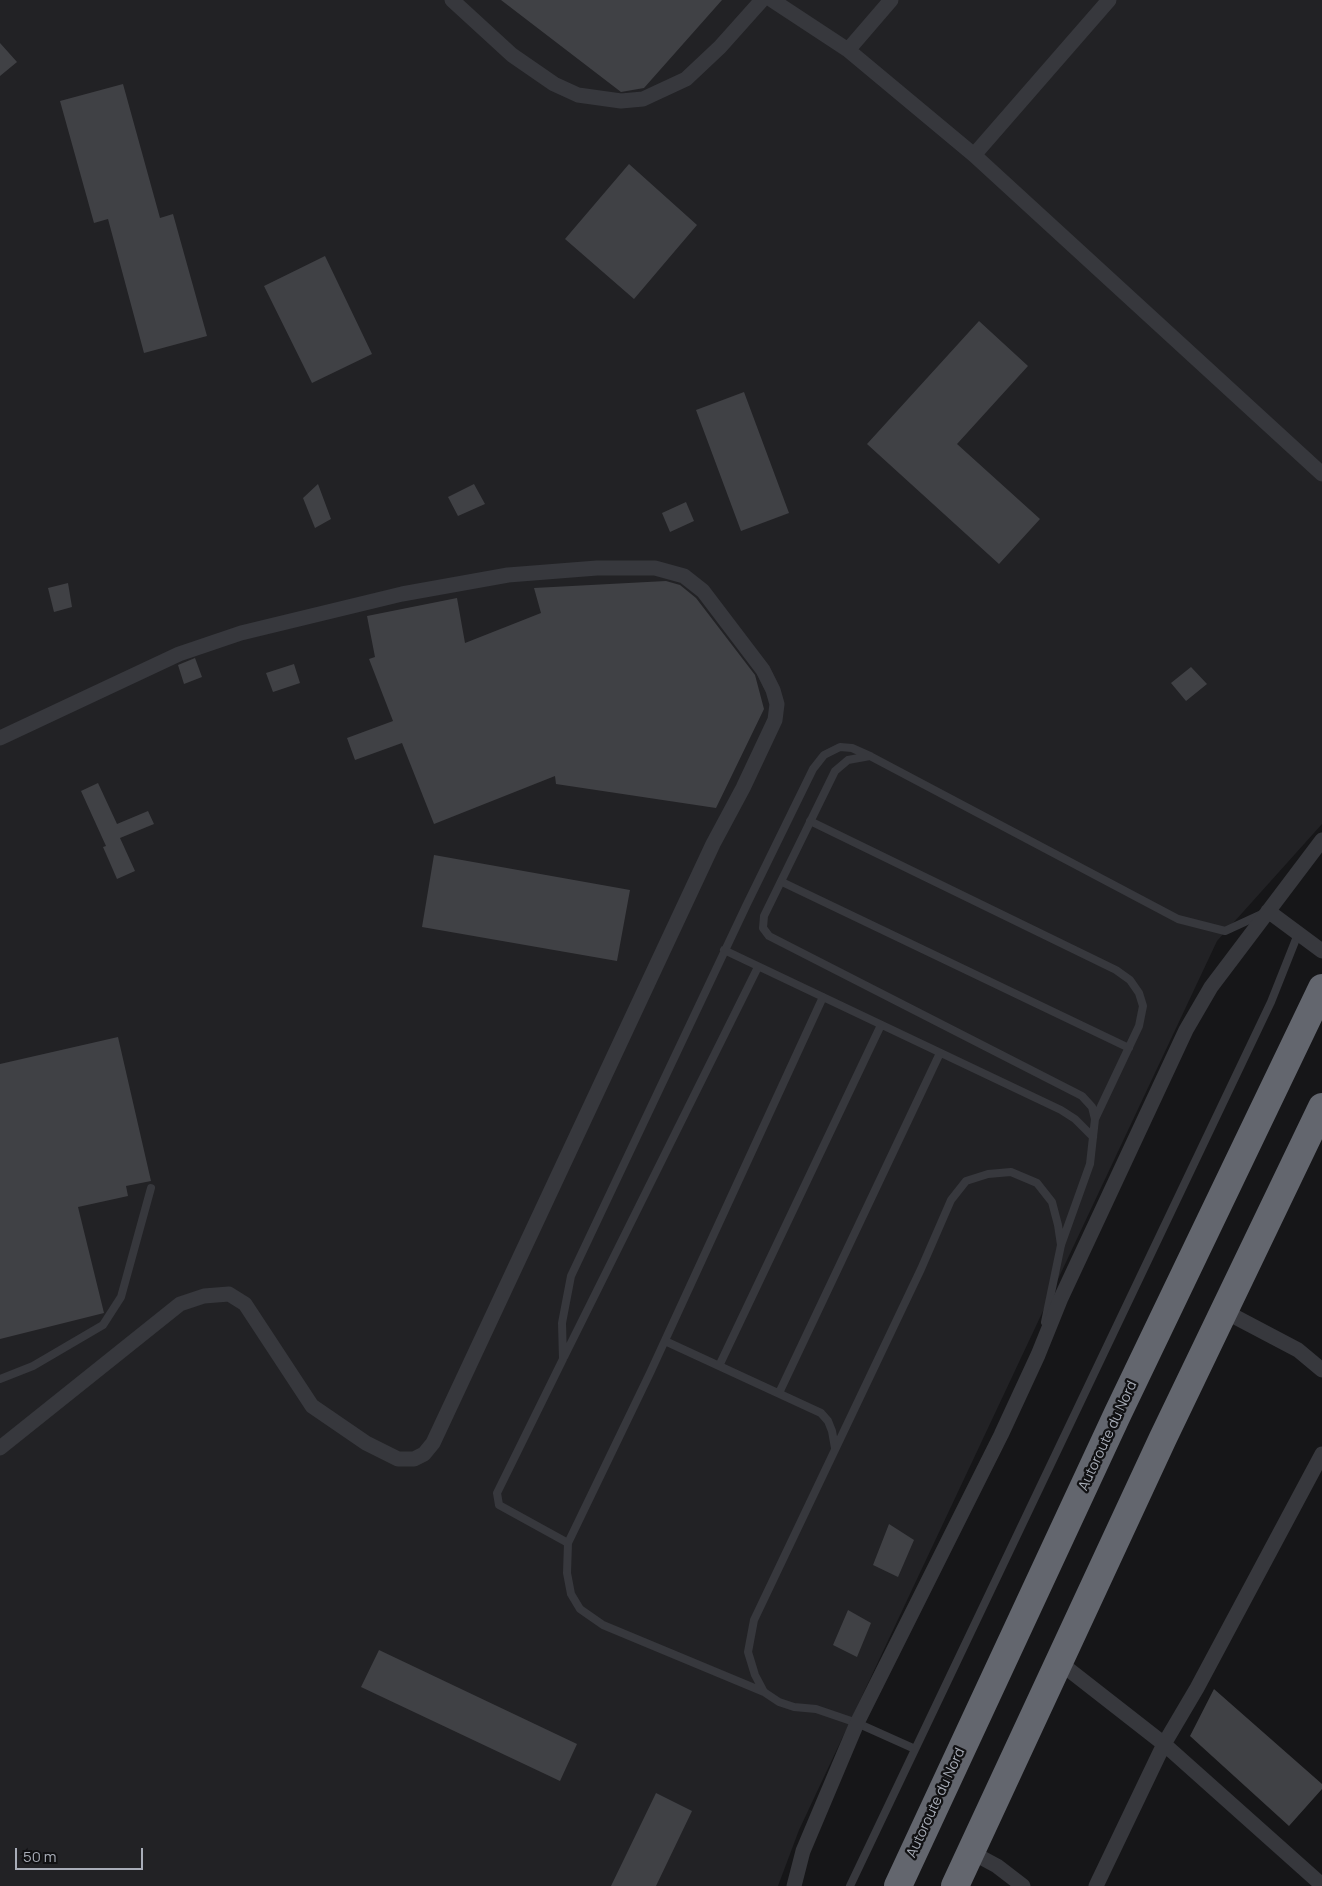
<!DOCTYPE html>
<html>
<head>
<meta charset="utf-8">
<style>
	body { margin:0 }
	#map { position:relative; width:1322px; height:1886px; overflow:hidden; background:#161618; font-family:Manrope,sans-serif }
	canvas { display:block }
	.scale { position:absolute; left:15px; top:1848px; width:128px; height:22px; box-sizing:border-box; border:2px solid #a8adb8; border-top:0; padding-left:6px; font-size:15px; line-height:18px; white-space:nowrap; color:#a8adb8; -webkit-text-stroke:4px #111113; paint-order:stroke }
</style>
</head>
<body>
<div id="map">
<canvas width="1322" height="1886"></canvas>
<div class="scale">50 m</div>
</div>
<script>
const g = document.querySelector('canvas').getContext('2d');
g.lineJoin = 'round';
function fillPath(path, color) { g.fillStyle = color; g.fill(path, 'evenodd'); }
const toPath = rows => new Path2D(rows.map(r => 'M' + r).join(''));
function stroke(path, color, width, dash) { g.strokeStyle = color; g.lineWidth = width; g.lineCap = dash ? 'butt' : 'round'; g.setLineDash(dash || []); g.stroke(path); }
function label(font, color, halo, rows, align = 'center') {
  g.font = font + ' Manrope,sans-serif'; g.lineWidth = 4.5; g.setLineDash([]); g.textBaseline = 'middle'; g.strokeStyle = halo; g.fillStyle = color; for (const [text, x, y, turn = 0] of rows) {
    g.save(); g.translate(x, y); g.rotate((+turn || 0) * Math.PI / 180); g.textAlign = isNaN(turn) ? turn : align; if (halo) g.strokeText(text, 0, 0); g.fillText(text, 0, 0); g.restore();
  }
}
fillPath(toPath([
	[0,0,1322,0,1322,824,1217,941,799,1830,778,1886,0,1886]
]), '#222225');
fillPath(toPath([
	[501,0,722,0,644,88,621,92],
	[0,43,17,62,0,76],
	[123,84,160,218,173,214,207,336,144,353,108,219,94,223,60,101],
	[629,164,697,225,634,299,565,239],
	[325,256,372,354,312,383,264,286],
	[979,321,1028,366,957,444,1040,519,999,564,867,444],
	[744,392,789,513,741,531,696,410],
	[318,484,331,519,315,528,303,498],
	[474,484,485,504,458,516,448,497],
	[686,502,694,521,670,532,662,513],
	[666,581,680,585,696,598,755,675,764,709,716,808,556,784,555,776,434,824,402,743,355,760,347,738,393,721,369,659,375,657,367,616,457,598,465,643,541,613,534,588],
	[68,583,72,607,54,612,48,588],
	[195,658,202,677,184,684,178,665],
	[294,664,300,683,273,692,266,673],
	[1191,667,1207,684,1186,701,1171,683],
	[98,783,117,824,148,811,154,824,120,838,135,871,117,879,103,847,106,846,81,791],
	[434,855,630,890,617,961,422,927],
	[118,1037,151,1181,126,1186,128,1196,78,1207,104,1313,0,1339,0,1064],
	[889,1524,914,1540,898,1577,873,1565],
	[848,1610,871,1623,857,1657,833,1645],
	[379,1650,577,1744,560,1781,361,1687],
	[1214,1689,1322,1784,1322,1789,1289,1826,1190,1736],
	[656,1793,692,1811,656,1886,611,1886]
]), '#404145');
stroke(toPath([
	[870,756,848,760,835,771,764,916,763,928,769,936,1082,1096,1092,1107,1095,1119,1090,1164,1061,1245,1045,1322],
	[810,821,1116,970,1130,980,1139,993,1143,1006,1139,1026,1095,1119],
	[782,882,1129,1048],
	[724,950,1061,1110,1075,1119,1093,1137],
	[665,1341,821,1413,828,1421,832,1431,835,1448],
	[564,1357,758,967],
	[719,1366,881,1025],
	[0,1379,33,1366,103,1325,121,1297,151,1188],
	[779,1393,940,1053],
	[568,1543,499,1505,497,1493,563,1359,562,1323,571,1276,746,906,813,769,824,755,840,747,852,748,870,756,1178,919,1225,931,1262,914],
	[764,1692,603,1625,580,1609,571,1594,567,1573,568,1543,650,1373,823,997],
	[915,1749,857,1723,816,1709,794,1707,779,1702,764,1692,755,1675,748,1652,754,1620,921,1269,951,1200,966,1181,988,1174,1011,1172,1037,1183,1052,1202,1058,1225,1061,1245],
	[850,1886,1271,1002,1298,934]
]), '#37383d', 8);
stroke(toPath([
	[452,0,512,55,554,84,578,95,621,101,643,99,686,79,720,47,762,0],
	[772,0,848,50,974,155,1322,474],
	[848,50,891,0],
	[974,155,1109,0],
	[0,738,179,654,241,633,402,594,508,575,597,568,655,568,684,576,703,591,763,670,773,690,777,704,775,720,743,788,713,844,433,1443,424,1454,414,1459,398,1459,366,1443,312,1406,245,1304,229,1294,204,1296,180,1304,0,1448],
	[1268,911,1322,951],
	[1224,1311,1298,1350,1322,1370],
	[1059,1662,1164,1744,1322,1885],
	[971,1852,997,1866,1023,1886],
	[794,1886,803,1851,857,1723,1001,1435,1038,1355,1061,1298,1186,1030,1211,987,1322,840],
	[1096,1886,1164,1744,1197,1688,1322,1454]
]), '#37383d', 15);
stroke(toPath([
	[898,1886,1118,1413,1322,988],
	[955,1886,1163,1438,1322,1107]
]), '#63666e', 28);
label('14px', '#a8adb8', '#111113', [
	["Autoroute du Nord",1108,1436,-65],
	["Autoroute du Nord",936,1803,-65]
]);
</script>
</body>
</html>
